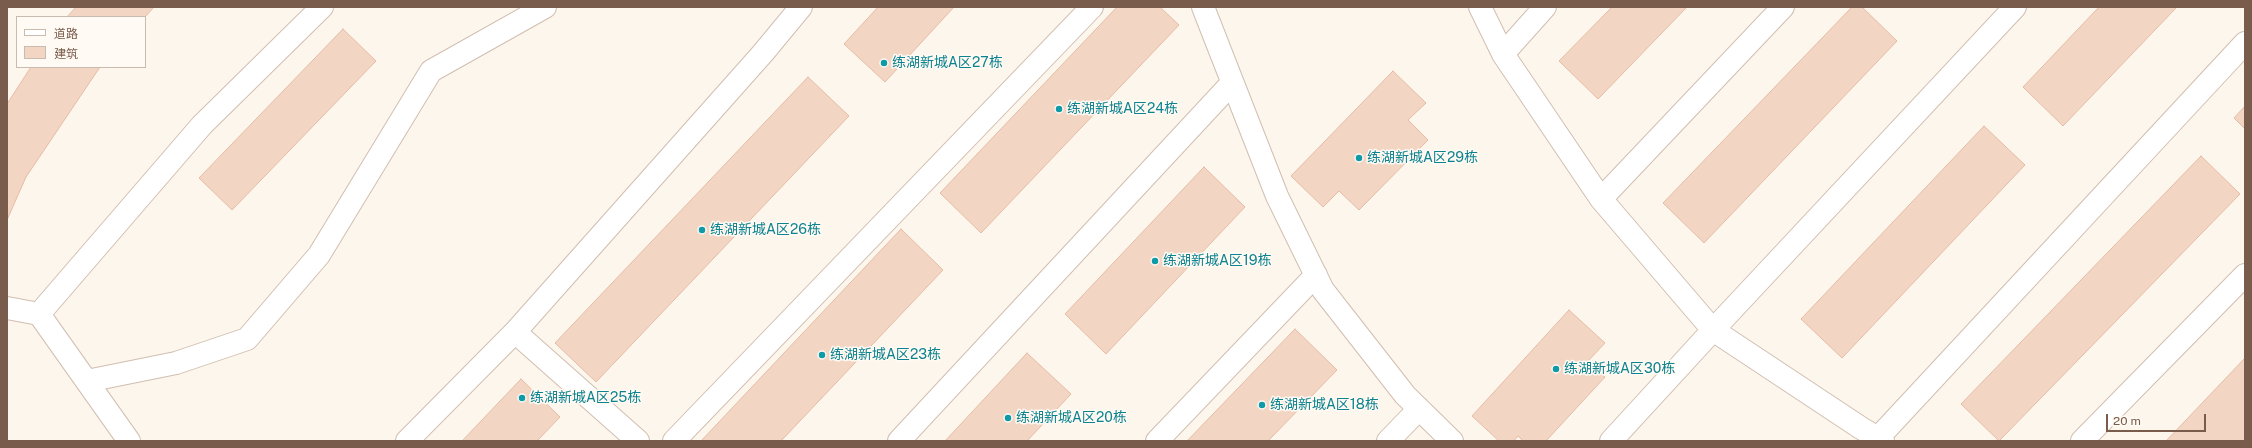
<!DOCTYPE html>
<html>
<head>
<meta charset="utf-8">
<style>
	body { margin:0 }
	#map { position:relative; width:2252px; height:448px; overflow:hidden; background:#fdf6ec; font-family:"Public Sans","Noto Sans SC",sans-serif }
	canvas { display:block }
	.frame { position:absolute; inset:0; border:8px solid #7a5c4d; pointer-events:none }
	.legend { position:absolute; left:16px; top:16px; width:130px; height:52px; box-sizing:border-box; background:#fffaf3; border:1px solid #cabbb1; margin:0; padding:5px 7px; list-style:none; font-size:12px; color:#7a5c4d }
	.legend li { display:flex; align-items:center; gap:8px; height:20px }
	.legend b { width:20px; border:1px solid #cabbb1 }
	.scale { position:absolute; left:2106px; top:414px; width:100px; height:18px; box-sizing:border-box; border:2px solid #7a5c4d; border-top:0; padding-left:5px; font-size:12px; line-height:14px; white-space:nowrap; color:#7a5c4d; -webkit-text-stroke:3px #fffaf3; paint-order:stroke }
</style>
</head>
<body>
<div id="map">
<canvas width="2252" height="448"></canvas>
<div class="frame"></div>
<ul class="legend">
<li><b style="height:5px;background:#fff"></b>道路</li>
<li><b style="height:11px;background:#f3d5c3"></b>建筑</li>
</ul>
<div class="scale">20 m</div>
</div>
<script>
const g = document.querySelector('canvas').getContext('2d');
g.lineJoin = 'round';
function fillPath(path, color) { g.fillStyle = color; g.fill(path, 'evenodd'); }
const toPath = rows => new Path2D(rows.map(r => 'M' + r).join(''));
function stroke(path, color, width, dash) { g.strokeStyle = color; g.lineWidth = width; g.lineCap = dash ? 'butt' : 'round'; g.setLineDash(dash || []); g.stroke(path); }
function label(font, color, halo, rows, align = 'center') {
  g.font = font + ' "Public Sans","Noto Sans SC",sans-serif'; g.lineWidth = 3; g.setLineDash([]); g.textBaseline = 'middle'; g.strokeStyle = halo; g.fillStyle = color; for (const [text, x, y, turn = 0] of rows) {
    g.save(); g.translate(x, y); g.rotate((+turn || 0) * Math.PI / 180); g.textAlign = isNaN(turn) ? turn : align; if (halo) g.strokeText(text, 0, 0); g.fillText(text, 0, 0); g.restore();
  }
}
const building = toPath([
	[76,7,154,7,145,17,67,17,76,7],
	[878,7,954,7,885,82,844,44,878,7],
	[1117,7,1160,7,1179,25,981,233,940,193,1117,7],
	[1612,7,1687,7,1598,99,1559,61,1612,7],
	[1852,7,1862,7,1897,41,1704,243,1663,203,1852,7],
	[2099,7,2177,7,2063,126,2023,87,2099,7],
	[343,29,376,61,232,210,199,178,343,29],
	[31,67,100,67,26,177,7,220,7,104,31,67],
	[1393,71,1426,103,1408,120,1428,140,1359,210,1339,191,1323,207,1291,176,1393,71],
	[808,77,849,116,596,382,555,343,808,77],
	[2245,106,2245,129,2234,118,2245,106],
	[1984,126,2025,165,1842,358,1801,319,1984,126],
	[2201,156,2240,194,1999,441,1961,404,2201,156],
	[1204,167,1245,207,1106,354,1065,314,1204,167],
	[901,229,943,270,781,441,701,441,901,229],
	[1569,310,1605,343,1588,361,1605,377,1546,441,1523,441,1518,436,1514,441,1499,441,1472,416,1569,310],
	[1295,329,1337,370,1268,441,1187,441,1295,329],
	[1027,353,1071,394,1027,441,945,441,1027,353],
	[2245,358,2245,441,2166,441,2245,358],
	[521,379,560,417,537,441,462,441,521,379]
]);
fillPath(building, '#f3d5c3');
stroke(building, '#e6bba3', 1);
const street = toPath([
	[1203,7,1277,196,1323,290,1405,395,1452,441],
	[1480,7,1503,54,1601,199,1713,330,1861,428,1883,441],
	[1503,54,1545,7],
	[1601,199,1783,7],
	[7,308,39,314,129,441],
	[39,314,202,125,322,7],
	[515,332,638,441],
	[87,381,176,363,247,339,319,255,431,71,545,7],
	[1878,438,2245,43],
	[407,441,515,332,763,53,801,7],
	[674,441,1092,7],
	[899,441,1232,83],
	[1157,441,1316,275],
	[1388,441,1419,409],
	[1611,441,1713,330,2015,7],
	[2082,441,2245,275]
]);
stroke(street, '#d1beb0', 24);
stroke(street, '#fff', 22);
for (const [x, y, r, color] of [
	[884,63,4,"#0f9aa8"],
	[1059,109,4,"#0f9aa8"],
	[1359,158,4,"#0f9aa8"],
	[702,230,4,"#0f9aa8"],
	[1155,261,4,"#0f9aa8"],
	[822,355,4,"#0f9aa8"],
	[1556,369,4,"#0f9aa8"],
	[522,398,4,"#0f9aa8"],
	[1262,405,4,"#0f9aa8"],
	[1008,418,4,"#0f9aa8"]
]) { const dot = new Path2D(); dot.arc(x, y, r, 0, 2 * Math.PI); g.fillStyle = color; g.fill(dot); stroke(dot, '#fffaf3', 1.5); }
label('14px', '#0d838f', '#fffaf3', [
	["练湖新城A区27栋",892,63],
	["练湖新城A区24栋",1067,109],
	["练湖新城A区29栋",1367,158],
	["练湖新城A区26栋",710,230],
	["练湖新城A区19栋",1163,261],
	["练湖新城A区23栋",830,355],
	["练湖新城A区30栋",1564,369],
	["练湖新城A区25栋",530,398],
	["练湖新城A区18栋",1270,405],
	["练湖新城A区20栋",1016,418]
], 'left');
</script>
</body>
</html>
